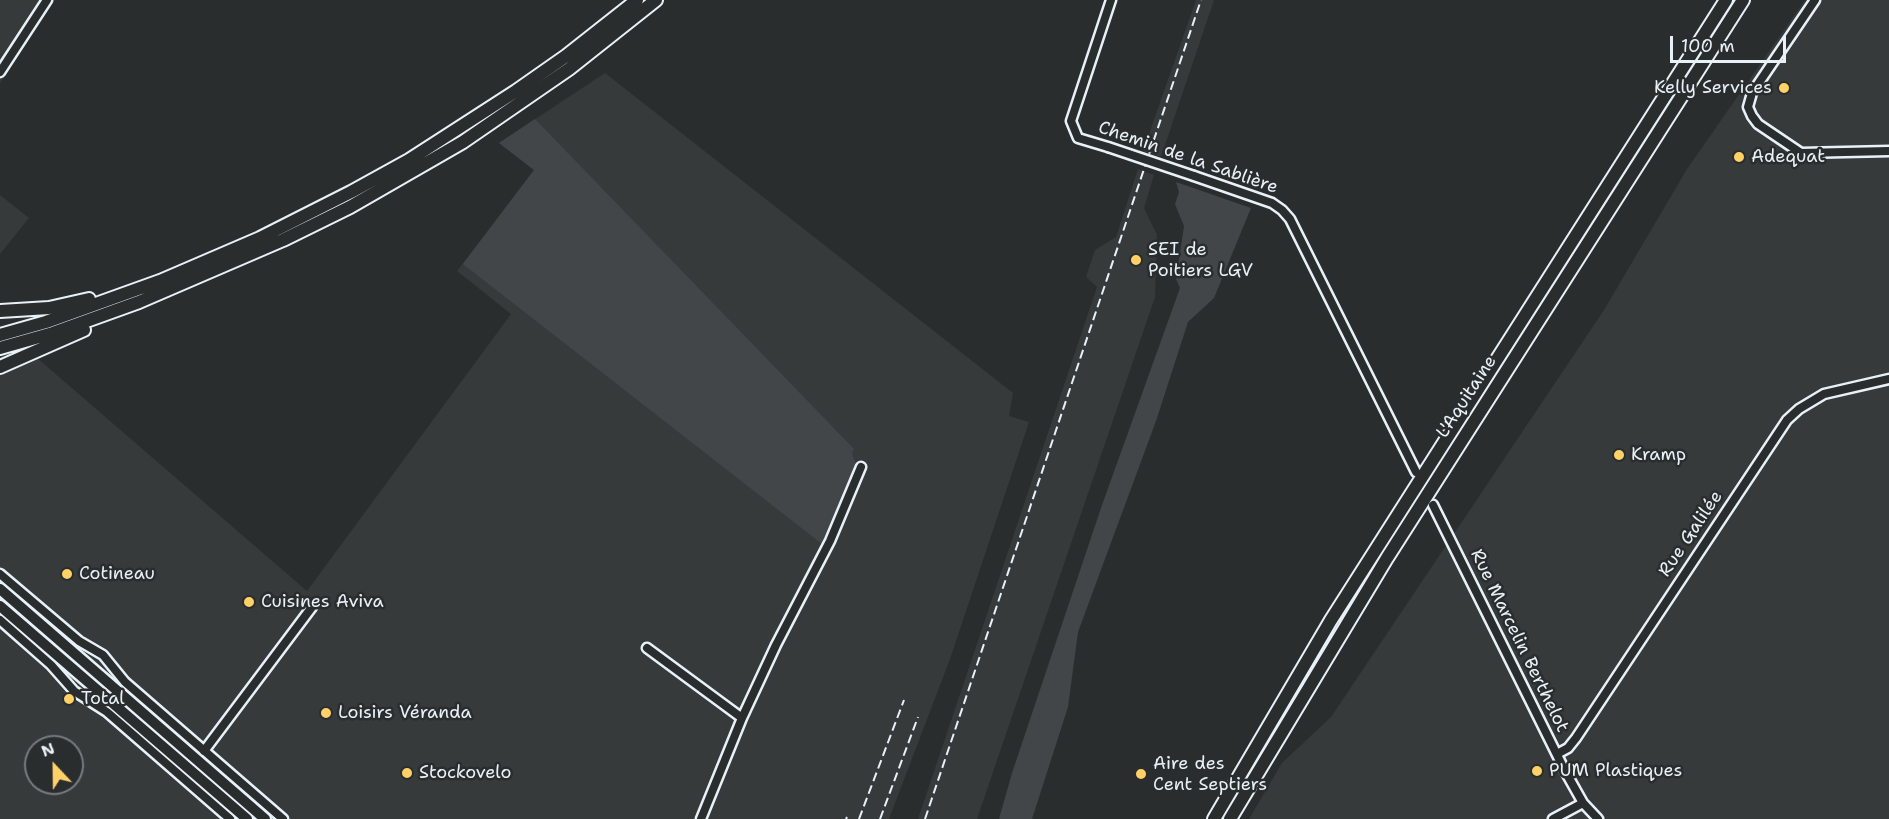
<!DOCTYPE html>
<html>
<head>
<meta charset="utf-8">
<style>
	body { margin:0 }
	#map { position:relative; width:1889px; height:819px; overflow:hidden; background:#2a2d2e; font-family:"Shantell Sans",sans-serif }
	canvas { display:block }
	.north { position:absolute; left:24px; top:735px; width:60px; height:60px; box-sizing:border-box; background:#2a2d2e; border:2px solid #767b7f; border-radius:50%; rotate:338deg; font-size:16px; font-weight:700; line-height:24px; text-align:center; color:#e8f1f8 }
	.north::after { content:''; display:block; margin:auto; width:21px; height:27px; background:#ffd166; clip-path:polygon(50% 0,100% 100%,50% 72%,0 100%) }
	.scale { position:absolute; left:1670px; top:36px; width:116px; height:27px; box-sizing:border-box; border:3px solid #e8f1f8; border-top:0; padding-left:8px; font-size:18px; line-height:21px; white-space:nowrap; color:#e8f1f8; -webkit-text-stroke:4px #2a2d2e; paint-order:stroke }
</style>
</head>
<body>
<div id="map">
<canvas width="1889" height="819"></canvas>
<div class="north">N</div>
<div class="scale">100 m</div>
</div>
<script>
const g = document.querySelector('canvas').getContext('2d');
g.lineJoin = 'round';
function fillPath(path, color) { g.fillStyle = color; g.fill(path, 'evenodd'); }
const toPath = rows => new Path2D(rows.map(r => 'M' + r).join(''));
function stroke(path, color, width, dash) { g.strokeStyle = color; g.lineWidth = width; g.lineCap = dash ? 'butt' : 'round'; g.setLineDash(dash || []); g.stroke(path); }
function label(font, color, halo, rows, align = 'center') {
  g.font = font + ' "Shantell Sans",sans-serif'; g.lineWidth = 5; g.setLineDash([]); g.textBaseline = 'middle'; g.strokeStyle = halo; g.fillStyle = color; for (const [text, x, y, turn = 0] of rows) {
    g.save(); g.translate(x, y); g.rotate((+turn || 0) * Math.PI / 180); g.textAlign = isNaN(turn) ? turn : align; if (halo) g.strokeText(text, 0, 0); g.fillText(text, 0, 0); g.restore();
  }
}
fillPath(toPath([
	[0,0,55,0,0,83],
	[1196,0,1214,0,1161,157,1143,151],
	[1805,0,1889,0,1889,819,1249,819,1282,763,1331,717,1604,310,1687,169],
	[605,73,1013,393,1009,416,1029,422,950,659,889,819,0,819,0,326,307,591,511,314,457,271,534,170,499,143],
	[36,747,72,747,72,783,36,783],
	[1138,169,1154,175,1144,208,1157,235,1155,297,977,819,918,819,1097,287,1086,277,1095,250,1116,237],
	[0,195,29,218,0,254]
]), '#363a3b');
fillPath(toPath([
	[535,119,854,449,852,453,856,464,822,544,463,264,534,170,499,143],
	[1176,182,1251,208,1214,298,1188,322,1156,421,1078,632,1068,707,1032,819,999,819,1012,773,1102,505,1180,288,1176,279,1184,226,1175,204,1179,192]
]), '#424648');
const minor = toPath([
	[1815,0,1752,93,1748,107,1752,116,1758,124,1801,153,1889,151],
	[0,72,47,0],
	[1108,147,1078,138,1071,121,1111,0],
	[1194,176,1272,203,1282,210,1290,219,1416,472],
	[1433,505,1565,771,1583,803,1598,819],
	[0,574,79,641,103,655,125,682,283,819],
	[0,620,51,665,74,691,107,712,230,819],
	[647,648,742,718],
	[204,751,312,607],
	[1557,754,1568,748,1576,738,1787,420,1799,409,1824,394,1889,379],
	[701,819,742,718,776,645,830,541,861,467],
	[1553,819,1583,803]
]);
const major = toPath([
	[0,589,265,819],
	[0,606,247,819]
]);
const highway = toPath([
	[0,311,49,308,89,299],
	[0,335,46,322,160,281,260,238,351,192,409,160,516,91,566,56,637,0],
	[0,348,53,333,139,302,283,240,350,207,463,142,569,69,656,0],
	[0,367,84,330],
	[1214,819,1331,620,1726,0],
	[1230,819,1387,558,1743,0]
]);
stroke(minor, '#e8f1f8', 13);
stroke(major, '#e8f1f8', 15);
stroke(highway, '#e8f1f8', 16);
stroke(minor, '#2a2d2e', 8);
stroke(major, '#2a2d2e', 10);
stroke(highway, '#2a2d2e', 12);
stroke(toPath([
	[846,819,847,817],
	[859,819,904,700],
	[880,819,918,717],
	[925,819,1201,0]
]), '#e8f1f8', 2, [9, 4.5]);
const minorBridge = toPath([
	[1108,147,1194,176]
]);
stroke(minorBridge, '#e8f1f8', 13, []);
stroke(minorBridge, '#2a2d2e', 8);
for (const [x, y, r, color] of [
	[1784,88,6,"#ffd166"],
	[1739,157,6,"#ffd166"],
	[1136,260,6,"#ffd166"],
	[1619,455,6,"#ffd166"],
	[67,574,6,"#ffd166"],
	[249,602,6,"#ffd166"],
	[69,699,6,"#ffd166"],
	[326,713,6,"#ffd166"],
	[1537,771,6,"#ffd166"],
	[407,773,6,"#ffd166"],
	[1141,774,6,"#ffd166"]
]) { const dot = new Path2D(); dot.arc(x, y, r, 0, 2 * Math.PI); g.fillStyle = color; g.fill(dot); stroke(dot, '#2a2d2e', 2); }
label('18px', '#e8f1f8', '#2a2d2e', [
	["Kelly Services",1772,88,"right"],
	["Adequat",1751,157],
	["SEI de",1148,250],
	["Poitiers LGV",1148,271],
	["Kramp",1631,455],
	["Cotineau",79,574],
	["Cuisines Aviva",261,602],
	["Total",81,699],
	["Loisirs Véranda",338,713],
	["Aire des",1153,764],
	["Cent Septiers",1153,785],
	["PUM Plastiques",1549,771],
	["Stockovelo",419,773]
], 'left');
label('18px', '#e8f1f8', '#2a2d2e', [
	["Chemin de la Sablière",1188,158,19],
	["L'Aquitaine",1467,397,-57],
	["Rue Galilée",1691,534,-56],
	["Rue Marcelin Berthelot",1519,641,64]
]);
</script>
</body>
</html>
